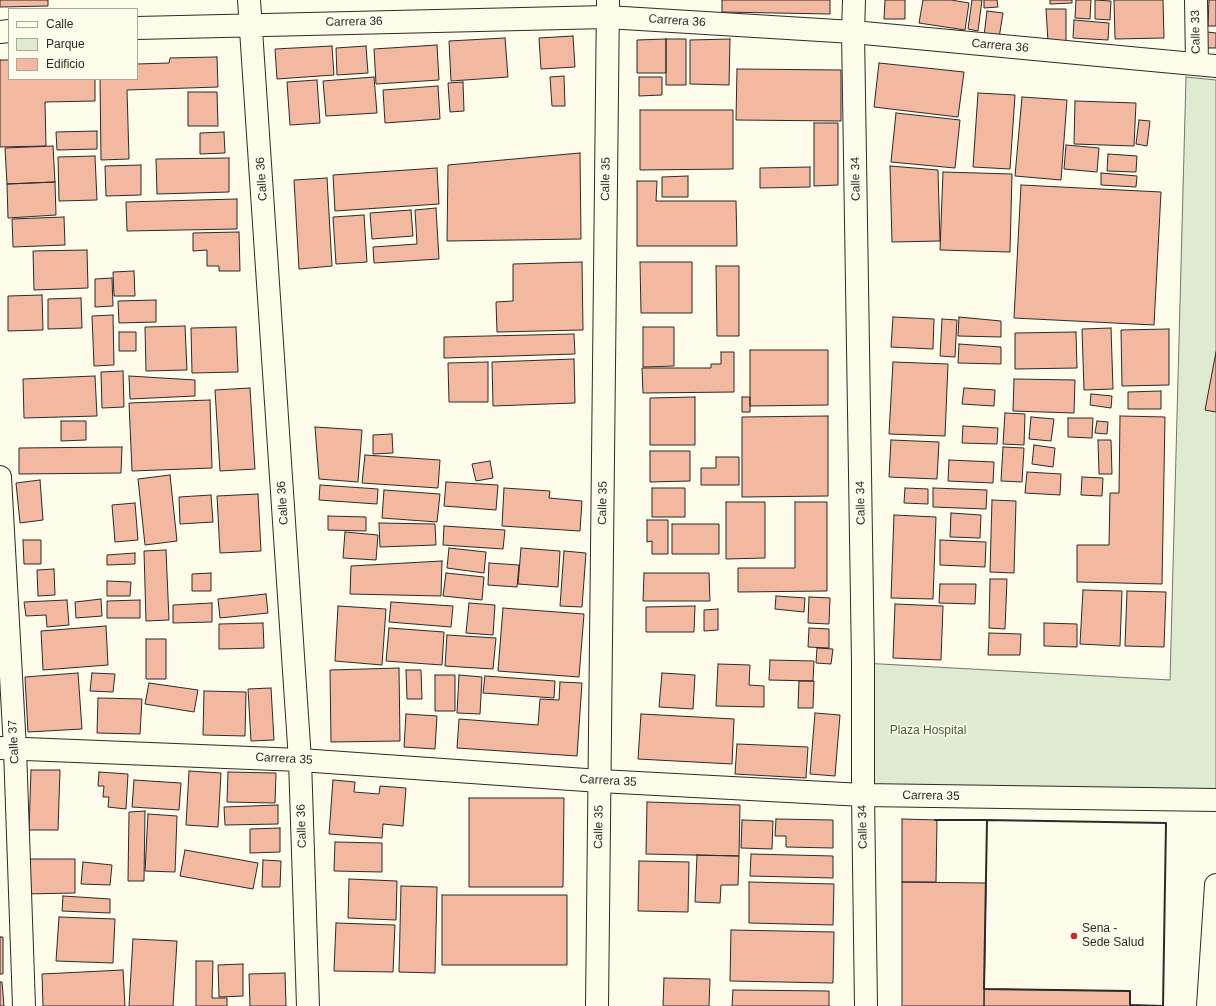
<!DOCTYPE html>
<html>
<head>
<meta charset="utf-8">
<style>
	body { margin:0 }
	#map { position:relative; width:1216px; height:1006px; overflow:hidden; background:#fdfbea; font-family:Helvetica,sans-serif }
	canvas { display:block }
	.legend { position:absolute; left:8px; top:8px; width:130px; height:72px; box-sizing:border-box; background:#fdfbea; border:1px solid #a9a89e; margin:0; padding:5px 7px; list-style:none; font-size:12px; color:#2b2b2b }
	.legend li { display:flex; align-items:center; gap:8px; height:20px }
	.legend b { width:20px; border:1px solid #a9a89e }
</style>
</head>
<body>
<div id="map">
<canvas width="1216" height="1006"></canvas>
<ul class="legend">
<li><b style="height:5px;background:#fdfbea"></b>Calle</li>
<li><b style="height:11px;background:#deebd1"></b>Parque</li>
<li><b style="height:11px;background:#f2b8a0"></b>Edificio</li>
</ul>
</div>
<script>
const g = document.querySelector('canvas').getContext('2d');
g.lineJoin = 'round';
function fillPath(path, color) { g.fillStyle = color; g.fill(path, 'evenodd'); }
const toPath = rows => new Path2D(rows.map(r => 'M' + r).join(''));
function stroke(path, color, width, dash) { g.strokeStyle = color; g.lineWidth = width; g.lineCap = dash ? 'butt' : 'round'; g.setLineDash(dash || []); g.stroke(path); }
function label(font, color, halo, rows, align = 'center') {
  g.font = font + ' Helvetica,sans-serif'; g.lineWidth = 3; g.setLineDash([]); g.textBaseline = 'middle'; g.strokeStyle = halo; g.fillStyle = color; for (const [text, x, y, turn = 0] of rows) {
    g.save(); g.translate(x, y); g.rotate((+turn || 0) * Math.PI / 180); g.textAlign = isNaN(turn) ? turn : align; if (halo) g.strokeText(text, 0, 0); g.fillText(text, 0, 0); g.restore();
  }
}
const green = toPath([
	[1186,77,1216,80,1216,800,863,795,863,663,1170,680,1186,77]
]);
fillPath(green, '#deebd1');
stroke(green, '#74746e', 1);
const building = toPath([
	[0,0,48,0,48,6,0,7,0,0],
	[722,0,830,0,830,14,722,12,722,0],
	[885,0,905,0,905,19,884,19,885,0],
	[923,0,951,0,969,3,965,30,919,23,923,0],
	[972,0,982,0,978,31,968,29,972,0],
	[984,0,997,0,998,7,984,8,984,0],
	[1050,0,1072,0,1072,3,1050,4,1050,0],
	[1076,0,1091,0,1090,19,1075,18,1076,0],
	[1095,0,1111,1,1110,20,1095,19,1095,0],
	[1114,0,1163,0,1164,38,1115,39,1114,0],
	[1209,0,1216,0,1216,26,1208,26,1209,0],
	[1046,9,1066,9,1066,41,1048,42,1046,9],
	[987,11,1003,13,999,38,984,36,987,11],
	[1074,20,1109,23,1108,40,1073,38,1074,20],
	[1207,32,1216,33,1216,48,1206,48,1207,32],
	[573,36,575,67,541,69,539,38,573,36],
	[505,38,508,77,451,81,449,41,505,38],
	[666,39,686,39,686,85,666,85,666,39],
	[666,39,666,73,637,73,637,40,666,39],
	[730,39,729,85,690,84,690,40,730,39],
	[437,45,439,80,376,84,374,49,437,45],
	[332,46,334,75,277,79,275,49,332,46],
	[366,46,368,73,337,75,336,48,366,46],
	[217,57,218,87,127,90,129,159,101,160,100,79,137,79,137,64,169,63,170,58,217,57],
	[0,60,9,60,9,79,95,79,95,101,45,102,46,146,0,147,0,60],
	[879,63,964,72,958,117,874,107,879,63],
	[737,69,841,70,841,121,736,120,737,69],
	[564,76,565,106,552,106,550,77,564,76],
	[374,77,377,113,326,116,323,81,374,77],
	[639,77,662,77,662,95,639,96,639,77],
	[317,80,320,123,290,125,287,82,317,80],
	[463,82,464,111,450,112,448,83,463,82],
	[438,86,440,119,385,123,383,90,438,86],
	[188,92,217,92,218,126,188,126,188,92],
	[978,93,1015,95,1010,169,973,167,978,93],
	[1022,97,1067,100,1061,180,1015,176,1022,97],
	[1075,101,1136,103,1134,146,1074,144,1075,101],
	[640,110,733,110,733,169,640,170,640,110],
	[896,113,960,120,955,168,891,162,896,113],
	[1139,120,1150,121,1147,146,1136,144,1139,120],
	[814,123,838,123,838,185,814,186,814,123],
	[97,131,97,149,57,150,56,132,97,131],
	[224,132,225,153,200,154,200,133,224,132],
	[1066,145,1099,148,1097,172,1064,169,1066,145],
	[53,146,55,182,7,184,5,148,53,146],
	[580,153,581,239,447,241,448,165,580,153],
	[1108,154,1137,156,1136,172,1107,171,1108,154],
	[95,156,97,200,59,201,58,157,95,156],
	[229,158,229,192,157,194,156,159,229,158],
	[141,165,141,195,106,196,105,166,141,165],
	[890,166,938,170,940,241,892,242,890,166],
	[810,167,810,187,760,188,760,168,810,167],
	[437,168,439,204,335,211,333,175,437,168],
	[943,172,1012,174,1010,252,940,250,943,172],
	[1101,173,1137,176,1136,187,1101,185,1101,173],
	[688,176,688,197,662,197,662,177,688,176],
	[327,178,332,266,299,269,294,180,327,178],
	[637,181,657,181,656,201,736,201,737,246,637,246,637,181],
	[55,182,56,215,8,218,7,184,55,182],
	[1021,185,1161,192,1154,325,1014,318,1021,185],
	[237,199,237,229,127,231,126,202,237,199],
	[436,208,439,259,374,263,373,247,417,244,415,210,436,208],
	[411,210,413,236,372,239,370,213,411,210],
	[364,215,367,262,336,264,333,217,364,215],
	[64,217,65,245,13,247,12,219,64,217],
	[239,232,240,271,219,271,219,266,207,266,207,250,193,251,193,233,239,232],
	[87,250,88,288,34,290,33,251,87,250],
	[582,262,583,330,497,332,496,302,513,301,513,264,582,262],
	[640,262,692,262,692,313,641,313,640,262],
	[716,266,739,266,739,336,717,336,716,266],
	[134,271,135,296,114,296,113,272,134,271],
	[112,278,113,306,95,307,95,279,112,278],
	[42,295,43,330,8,331,8,296,42,295],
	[81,298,82,328,48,329,48,299,81,298],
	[156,300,156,322,119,323,118,301,156,300],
	[113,315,114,365,94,366,92,316,113,315],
	[893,317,934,319,933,349,891,347,893,317],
	[959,317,1001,321,1001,337,958,336,959,317],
	[942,319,957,320,955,357,940,356,942,319],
	[185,326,187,370,146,371,145,327,185,326],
	[236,327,238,372,192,373,191,328,236,327],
	[643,327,674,327,674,366,643,367,643,327],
	[1111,328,1113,389,1084,390,1082,329,1111,328],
	[1169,329,1169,385,1122,386,1121,330,1169,329],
	[119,332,136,332,136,351,119,351,119,332],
	[1076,332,1077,368,1015,369,1015,333,1076,332],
	[574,334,575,354,444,358,444,337,574,334],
	[959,344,1001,347,1001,364,958,363,959,344],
	[750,350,828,350,828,405,750,406,750,350],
	[721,352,734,352,734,392,643,393,642,368,711,368,711,364,721,364,721,352],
	[1216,352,1216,412,1205,410,1216,352],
	[574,359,575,403,493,406,492,362,574,359],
	[488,362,488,402,449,402,448,363,488,362],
	[893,362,948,364,945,436,889,434,893,362],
	[123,371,124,407,102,408,101,372,123,371],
	[95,376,97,416,24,418,23,379,95,376],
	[129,376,195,380,195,396,130,399,129,376],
	[1014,379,1075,380,1074,413,1013,411,1014,379],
	[250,388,255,469,220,471,215,390,250,388],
	[964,388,995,390,994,406,962,404,964,388],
	[1161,391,1161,409,1128,409,1128,392,1161,391],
	[1091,394,1112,396,1111,408,1090,405,1091,394],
	[695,397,695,445,650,445,650,398,695,397],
	[742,397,750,397,750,412,742,412,742,397],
	[210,400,212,468,132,471,129,403,210,400],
	[1005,413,1025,414,1024,445,1003,444,1005,413],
	[828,416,828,496,742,497,742,417,828,416],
	[1120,416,1165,417,1162,584,1077,582,1077,545,1109,545,1110,493,1119,493,1120,416],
	[1031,417,1054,419,1051,441,1029,439,1031,417],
	[1068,418,1093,418,1092,438,1068,437,1068,418],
	[61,421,86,421,86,440,61,441,61,421],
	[1097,421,1108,422,1107,434,1095,433,1097,421],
	[963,426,998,428,997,444,962,443,963,426],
	[315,427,362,430,358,482,319,479,315,427],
	[392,434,393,453,373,454,373,435,392,434],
	[891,440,939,442,937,479,889,477,891,440],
	[1098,440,1111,440,1112,474,1099,474,1098,440],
	[1034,445,1055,448,1053,467,1032,464,1034,445],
	[122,447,121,473,19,474,19,448,122,447],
	[1003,447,1024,448,1022,482,1001,481,1003,447],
	[650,451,690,451,690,481,650,482,650,451],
	[365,455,440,460,438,488,362,483,365,455],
	[716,457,739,457,739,485,701,485,701,468,716,468,716,457],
	[949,460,994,462,993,483,948,481,949,460],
	[490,461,493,478,476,481,472,464,490,461],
	[1027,472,1061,474,1060,495,1025,493,1027,472],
	[170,475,177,541,145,545,138,479,170,475],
	[1082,477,1103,478,1102,496,1081,495,1082,477],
	[40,480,43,520,20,523,16,483,40,480],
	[446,482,498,485,496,510,444,506,446,482],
	[320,485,378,489,377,504,319,500,320,485],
	[504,488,550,491,549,498,582,501,580,531,502,526,504,488],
	[652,488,685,488,685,517,652,517,652,488],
	[905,488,928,489,928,504,904,503,905,488],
	[933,488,987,490,986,509,933,507,933,488],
	[384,490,440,494,437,522,382,518,384,490],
	[258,494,261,551,220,553,217,496,258,494],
	[211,495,213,522,180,524,179,497,211,495],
	[992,500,1016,501,1014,573,990,572,992,500],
	[726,502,765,502,765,558,726,559,726,502],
	[795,502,827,502,827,591,738,592,738,568,795,568,795,502],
	[135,503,138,540,115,542,112,505,135,503],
	[951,513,981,515,980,538,950,537,951,513],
	[894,515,936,517,933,599,891,598,894,515],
	[328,516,366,517,366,531,328,530,328,516],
	[647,520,668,520,668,554,652,554,652,541,647,542,647,520],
	[379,523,435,524,436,545,380,547,379,523],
	[672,524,719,524,719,554,672,554,672,524],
	[444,526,505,530,503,549,443,545,444,526],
	[345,532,378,535,376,560,343,558,345,532],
	[23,540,41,540,41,564,24,564,23,540],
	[940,540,986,542,985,567,940,565,940,540],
	[449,548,486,552,484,573,447,568,449,548],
	[521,548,560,551,558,587,518,584,521,548],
	[166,550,169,620,146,621,144,551,166,550],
	[564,551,586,553,582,607,560,606,564,551],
	[135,553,135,564,107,565,107,555,135,553],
	[442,561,441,596,350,594,351,566,442,561],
	[489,563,519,565,517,587,488,585,489,563],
	[54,569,55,595,38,596,37,570,54,569],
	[211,573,211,591,192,591,192,574,211,573],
	[446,573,484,577,482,600,443,596,446,573],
	[644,573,709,573,710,601,643,601,644,573],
	[990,579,1007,579,1005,629,989,628,990,579],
	[107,581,131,582,130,596,107,596,107,581],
	[940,584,976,584,975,604,939,603,940,584],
	[1083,590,1122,591,1120,646,1080,644,1083,590],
	[1127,591,1166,592,1164,647,1125,646,1127,591],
	[266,594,268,613,220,618,218,599,266,594],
	[776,596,805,598,804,612,775,609,776,596],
	[809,597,830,598,829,624,808,623,809,597],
	[101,599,102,616,76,618,75,602,101,599],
	[67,600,69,625,47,627,46,615,26,616,24,602,67,600],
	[140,600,140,618,107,618,107,601,140,600],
	[391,602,453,606,451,627,389,622,391,602],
	[212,603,212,622,173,623,173,605,212,603],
	[469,603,495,605,493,635,466,633,469,603],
	[895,604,943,606,941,660,893,658,895,604],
	[338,606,386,609,382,665,335,661,338,606],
	[695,606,694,632,646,632,646,607,695,606],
	[503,608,584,614,579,677,498,671,503,608],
	[718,609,718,630,704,631,704,610,718,609],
	[263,623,264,648,219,649,219,624,263,623],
	[1044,623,1077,624,1077,647,1044,646,1044,623],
	[106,626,108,665,43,670,41,631,106,626],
	[389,628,444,632,442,665,386,661,389,628],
	[809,628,829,629,829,648,808,647,809,628],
	[989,633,1021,634,1020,655,988,655,989,633],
	[447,635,496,638,493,669,445,666,447,635],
	[146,639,166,639,166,679,146,679,146,639],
	[817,648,833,649,831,664,816,663,817,648],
	[770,660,814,661,813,681,769,680,770,660],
	[718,664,750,665,749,685,764,686,764,707,716,706,718,664],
	[399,668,400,741,331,742,330,670,399,668],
	[406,670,421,670,422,699,407,699,406,670],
	[78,673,82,729,28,732,25,677,78,673],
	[92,673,115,674,113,692,90,691,92,673],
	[662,673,695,675,693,709,659,707,662,673],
	[435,675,455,675,455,711,435,711,435,675],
	[459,675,482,677,480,714,457,713,459,675],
	[485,676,555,681,554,698,483,693,485,676],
	[799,681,814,681,813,708,798,708,799,681],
	[560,682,582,683,577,756,457,748,459,719,538,725,540,699,559,700,560,682],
	[149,683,198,690,194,712,145,704,149,683],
	[271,688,274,740,251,741,248,689,271,688],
	[204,691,246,692,245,736,203,735,204,691],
	[98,698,142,699,140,734,97,733,98,698],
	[815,713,840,715,835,776,810,774,815,713],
	[406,714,437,716,435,749,404,747,406,714],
	[641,714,734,719,732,764,638,759,641,714],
	[737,744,808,747,806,778,735,774,737,744],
	[31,770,60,770,58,830,29,830,31,770],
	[189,771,221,773,218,827,186,825,189,771],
	[99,772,128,774,126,809,108,807,109,797,103,797,104,786,98,786,99,772],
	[228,772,276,773,275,803,227,802,228,772],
	[134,780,181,783,179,810,132,807,134,780],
	[333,780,355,782,354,792,379,794,380,786,406,788,403,826,383,824,382,838,329,834,333,780],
	[469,798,564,798,563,887,469,887,469,798],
	[647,802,740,805,739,856,646,854,647,802],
	[278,805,278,824,225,825,224,807,278,805],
	[145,811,144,881,128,881,129,812,145,811],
	[148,814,177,816,175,872,145,871,148,814],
	[776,819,833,820,833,848,786,847,786,836,775,836,776,819],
	[902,819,937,820,936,882,902,882,902,819],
	[742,820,773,821,772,849,741,848,742,820],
	[280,828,280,852,250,853,250,829,280,828],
	[335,842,382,843,382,872,334,871,335,842],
	[185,850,258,863,253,889,180,876,185,850],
	[751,854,833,856,833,878,750,876,751,854],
	[697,855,739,856,738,885,721,885,720,903,695,902,697,855],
	[23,859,75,859,75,893,23,894,23,859],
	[263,860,281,861,280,887,262,887,263,860],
	[639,861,689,862,688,912,638,911,639,861],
	[83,862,112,865,110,885,81,884,83,862],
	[349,879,397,881,396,920,348,918,349,879],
	[749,882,834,884,833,925,749,923,749,882],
	[902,882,986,883,984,1006,902,1006,902,882],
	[401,886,437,887,435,973,399,972,401,886],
	[442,895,567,895,567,965,442,965,442,895],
	[63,896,110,899,110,913,62,911,63,896],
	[59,917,115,919,113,963,56,961,59,917],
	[336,923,395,925,393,972,334,971,336,923],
	[731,930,834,932,833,983,730,981,731,930],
	[0,937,3,937,3,974,0,974,0,937],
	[133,939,177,941,173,1006,129,1006,133,939],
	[196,961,213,961,212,998,227,998,227,1006,196,1006,196,961],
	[243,964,243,996,219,997,218,965,243,964],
	[123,970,125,1006,43,1006,42,974,123,970],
	[285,973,286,1006,250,1006,249,974,285,973],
	[664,978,710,979,709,1006,663,1006,664,978],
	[0,982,2,982,4,1006,0,1006,0,982],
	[984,989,1130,991,1130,1005,1163,1006,984,1006,984,989],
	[733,990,829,991,829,1006,732,1006,733,990]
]);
fillPath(building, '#f2b8a0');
stroke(building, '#2b2b2b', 1);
const minor = toPath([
	[249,0,300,760,308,1006],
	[854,0,853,32,863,663,863,795,866,1006],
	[1196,0,1197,64],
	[137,28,607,17,853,32,1216,66],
	[0,32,9,31],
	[0,748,300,760,600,781,863,795,1216,800],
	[1208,1006,1216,885]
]);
const tertiary = toPath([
	[0,477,15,749,24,1006],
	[597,1006,608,0]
]);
stroke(minor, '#2b2b2b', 24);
stroke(tertiary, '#2b2b2b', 24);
stroke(minor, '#fdfbea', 22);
stroke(tertiary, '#fdfbea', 22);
stroke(toPath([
	[935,820,987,820],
	[987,820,1166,823,1163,1006,1130,1005,1130,991,984,989,987,820]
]), '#2b2b2b', 2);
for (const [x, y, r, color] of [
	[1074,936,4,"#c62828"]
]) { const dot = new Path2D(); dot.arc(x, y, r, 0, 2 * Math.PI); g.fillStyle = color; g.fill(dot); stroke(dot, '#fdfbea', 1.5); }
label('12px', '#2b2b2b', '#fdfbea', [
	["Carrera 36",677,21,4],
	["Carrera 36",354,22,-1],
	["Calle 33",1196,32,-91],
	["Carrera 36",1000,46,5],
	["Calle 36",262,179,-94],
	["Calle 35",606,179,-89],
	["Calle 34",856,179,-91],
	["Calle 36",283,503,-94],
	["Calle 35",603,503,-89],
	["Calle 34",861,503,-91],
	["Calle 37",14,742,-93],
	["Carrera 35",284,759,3],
	["Carrera 35",608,781,3],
	["Carrera 35",931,796,1],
	["Calle 36",302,826,-92],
	["Calle 35",599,827,-89],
	["Calle 34",863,827,-91]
]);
label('12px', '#34623c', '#fdfbea', [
	["Plaza Hospital",928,731]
]);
label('12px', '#2b2b2b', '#fdfbea', [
	["Sena -",1082,929],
	["Sede Salud",1082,943]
], 'left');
</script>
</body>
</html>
